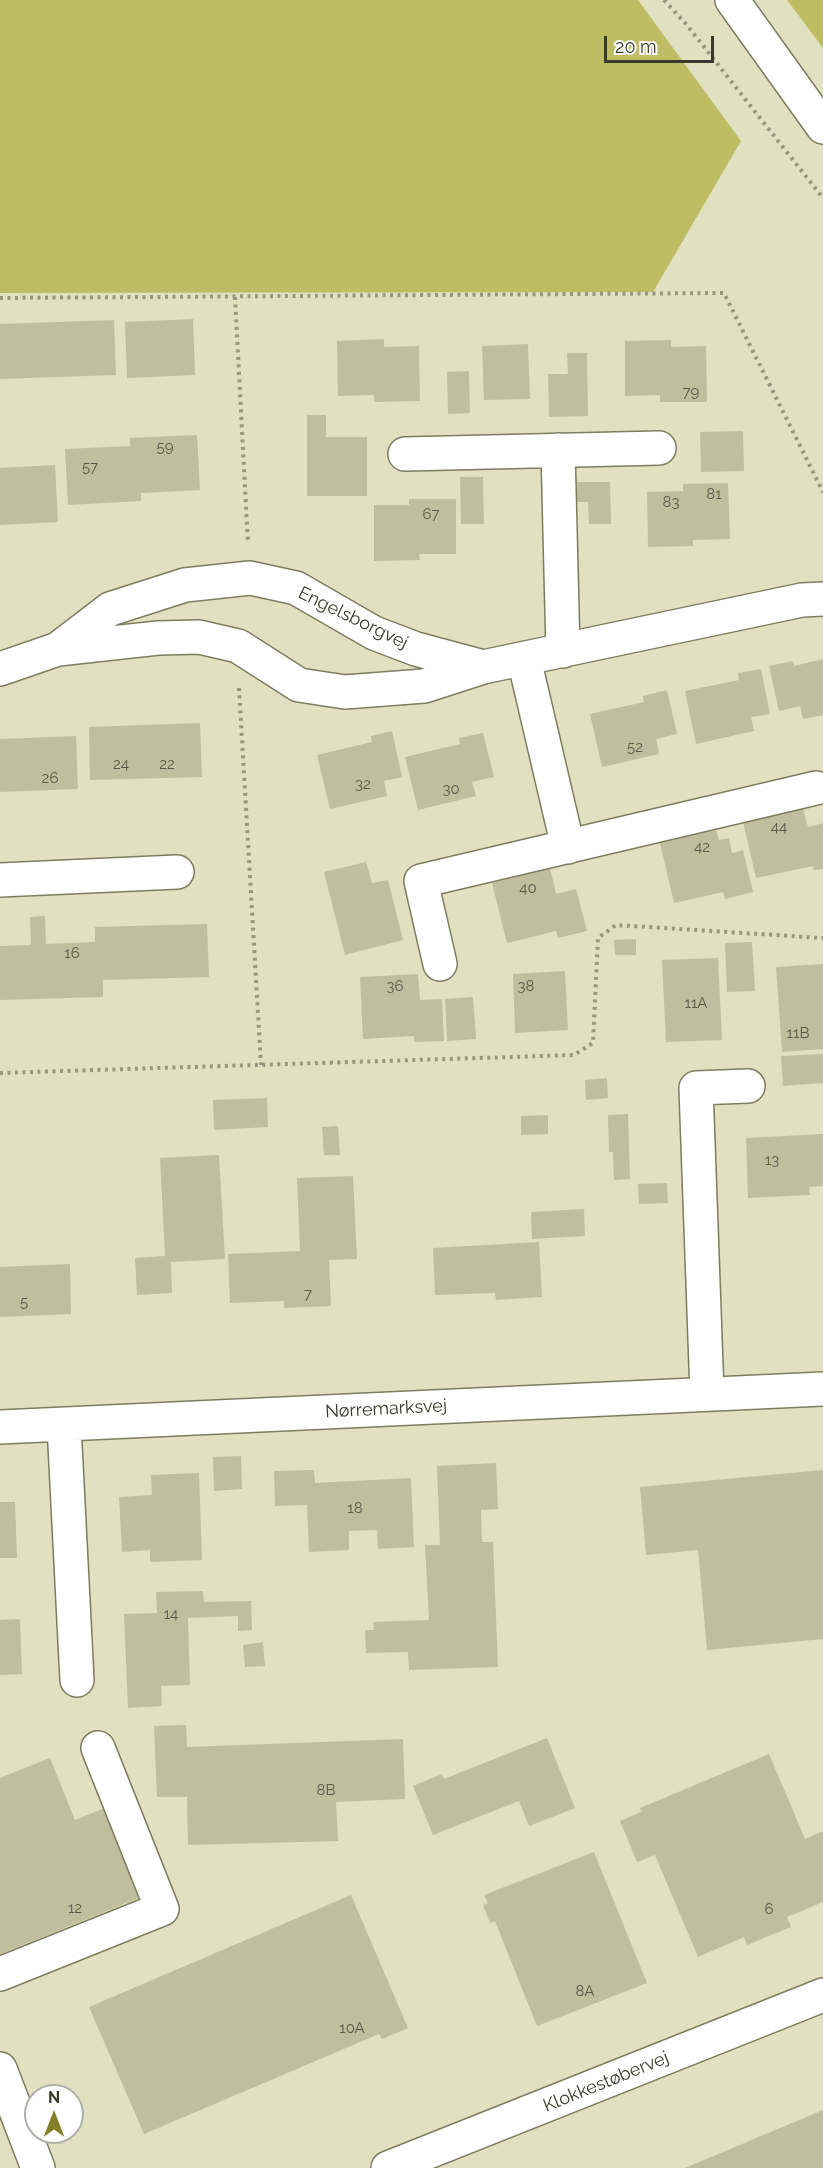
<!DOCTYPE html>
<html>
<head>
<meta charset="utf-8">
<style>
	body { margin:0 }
	#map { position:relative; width:823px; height:2168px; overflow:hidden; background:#e1e1c1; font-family:Raleway,sans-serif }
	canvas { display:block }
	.north { position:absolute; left:24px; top:2084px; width:60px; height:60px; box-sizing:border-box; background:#fff; border:2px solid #b0b0ab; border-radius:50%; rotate:0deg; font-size:16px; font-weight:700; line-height:24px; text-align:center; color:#39392c }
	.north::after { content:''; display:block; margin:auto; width:21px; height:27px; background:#838028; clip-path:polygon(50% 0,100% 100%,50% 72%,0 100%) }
	.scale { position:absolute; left:604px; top:36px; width:110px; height:27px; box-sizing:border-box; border:3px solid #39392c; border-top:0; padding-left:8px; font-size:18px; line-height:21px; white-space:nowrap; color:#39392c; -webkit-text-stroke:4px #fff; paint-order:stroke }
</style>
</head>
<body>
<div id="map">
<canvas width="823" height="2168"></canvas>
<div class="north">N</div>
<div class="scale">20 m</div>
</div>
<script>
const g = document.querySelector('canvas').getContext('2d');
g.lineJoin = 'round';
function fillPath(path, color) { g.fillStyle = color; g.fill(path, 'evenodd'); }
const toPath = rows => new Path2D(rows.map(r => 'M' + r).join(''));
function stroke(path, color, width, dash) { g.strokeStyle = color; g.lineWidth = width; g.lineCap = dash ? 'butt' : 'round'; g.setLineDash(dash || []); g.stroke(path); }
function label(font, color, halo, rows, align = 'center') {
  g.font = font + ' Raleway,sans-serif'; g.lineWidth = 4.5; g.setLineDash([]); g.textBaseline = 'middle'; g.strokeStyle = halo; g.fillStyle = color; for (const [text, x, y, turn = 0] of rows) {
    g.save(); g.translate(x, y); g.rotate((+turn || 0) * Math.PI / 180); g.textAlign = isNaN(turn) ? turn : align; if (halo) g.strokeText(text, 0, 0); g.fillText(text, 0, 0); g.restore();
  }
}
fillPath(toPath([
	[0,0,638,0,741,141,653,292,0,293],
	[787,0,823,0,823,48]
]), '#bfbd63');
fillPath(toPath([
	[193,319,195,375,127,378,125,322],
	[114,320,116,375,0,379,0,324],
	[384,339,384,347,419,346,420,401,374,402,374,395,338,396,337,341],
	[671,340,671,347,706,346,707,402,660,402,660,395,625,396,625,341],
	[528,344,530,399,484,400,482,346],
	[567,353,587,353,588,416,549,417,548,374,568,374],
	[469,371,470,413,448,414,447,372],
	[307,415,326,415,326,437,367,437,367,496,307,496],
	[743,431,744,471,701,472,700,432],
	[197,435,200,490,141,493,141,501,68,505,65,449,130,446,130,438],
	[55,465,58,522,0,525,0,468],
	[460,477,483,477,484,524,461,524],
	[577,482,610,482,611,524,589,524,588,502,577,502],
	[728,483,730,539,693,540,693,546,648,547,647,492,683,491,683,484],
	[409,499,456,499,456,554,419,554,420,560,374,561,374,505,409,505],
	[823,659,823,715,803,719,800,706,779,711,769,666,793,661,794,666],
	[761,669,770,714,751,717,754,731,696,744,685,691,739,680,738,673],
	[667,690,677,734,656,739,659,754,602,767,590,714,644,702,643,696],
	[200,723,202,777,90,780,89,727],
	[392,731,402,777,384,781,387,796,330,809,317,755,372,742,371,736],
	[483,733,494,777,472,782,476,796,418,810,405,757,460,744,459,738],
	[76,736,78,789,0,792,0,739],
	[803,808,808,827,823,823,823,869,814,870,813,866,756,878,743,822],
	[716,830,719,840,729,838,732,853,743,850,753,892,725,899,723,892,674,903,660,843],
	[366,862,372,883,388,880,403,940,345,955,324,872],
	[550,868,556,894,576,889,587,931,558,938,556,931,507,943,492,883],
	[45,916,46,944,95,942,95,927,207,924,209,977,103,980,103,997,0,1000,0,946,31,945,30,917],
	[636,939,636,955,615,955,614,940],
	[752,942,755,991,727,992,725,943],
	[718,958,722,1040,666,1042,662,960],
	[823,964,823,1049,782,1052,776,967],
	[565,971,568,1030,515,1033,513,974],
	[418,974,420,1000,442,999,444,1041,414,1042,414,1036,363,1039,360,977],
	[473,997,476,1039,447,1041,445,999],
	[823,1054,823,1083,783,1086,781,1056],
	[607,1078,608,1098,586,1100,585,1080],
	[267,1098,268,1127,214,1130,213,1100],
	[628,1114,630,1179,614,1180,613,1152,609,1152,608,1115],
	[548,1115,548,1134,521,1135,521,1116],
	[338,1126,340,1155,324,1155,322,1127],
	[823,1134,823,1186,809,1187,810,1195,748,1198,746,1138],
	[219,1155,225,1259,171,1262,172,1293,137,1295,135,1258,165,1256,160,1158],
	[353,1176,357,1259,329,1260,331,1306,284,1308,284,1301,230,1303,228,1254,300,1251,297,1178],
	[667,1183,668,1203,639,1204,638,1184],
	[584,1209,585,1236,532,1239,531,1212],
	[539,1242,542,1297,496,1300,495,1293,435,1295,433,1248],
	[70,1264,71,1314,0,1317,0,1267],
	[241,1456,242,1489,214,1491,213,1457],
	[496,1463,498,1509,481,1510,482,1542,493,1542,498,1667,409,1670,408,1652,366,1653,365,1630,374,1630,373,1622,429,1620,425,1545,440,1545,437,1466],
	[314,1470,315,1483,411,1478,414,1547,378,1549,377,1530,349,1531,349,1550,309,1552,307,1505,275,1506,274,1471],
	[823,1470,823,1639,707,1650,698,1550,646,1555,640,1487],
	[199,1473,202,1560,150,1562,150,1550,122,1552,119,1497,152,1495,151,1475],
	[0,1502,15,1502,17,1558,0,1558],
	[203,1591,204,1602,251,1601,252,1630,238,1631,238,1616,188,1618,190,1685,161,1686,162,1706,128,1708,124,1614,157,1613,156,1592],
	[20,1619,22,1674,0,1675,0,1620],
	[263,1642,265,1666,245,1667,243,1645],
	[186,1725,187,1747,403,1739,405,1799,336,1802,338,1841,188,1845,187,1797,157,1797,154,1726],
	[547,1738,575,1808,529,1826,519,1801,433,1835,413,1786,442,1774,444,1779],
	[769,1754,805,1839,823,1831,823,1902,787,1917,791,1927,747,1945,744,1937,698,1957,655,1855,637,1862,620,1821,641,1812,640,1808],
	[50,1758,75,1820,105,1808,141,1897,0,1954,0,1778],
	[594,1852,647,1983,537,2026,495,1921,490,1923,483,1905,488,1903,484,1895],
	[351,1895,408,2028,382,2039,379,2034,144,2134,89,2007],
	[823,2110,823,2168,685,2168]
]), '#bfbfa0');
const minor = toPath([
	[732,0,823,127],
	[558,450,563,651],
	[405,454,659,448],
	[59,648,110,609,185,585,250,578,296,588,374,633,416,649,483,667],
	[524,659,568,847],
	[0,669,58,649,158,638,199,637,238,646,299,685,345,692,424,686,483,667,802,600,823,599],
	[0,880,177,872],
	[440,964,421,881,816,788],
	[707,1394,696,1088,748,1086],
	[64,1425,77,1680],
	[0,1427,823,1389],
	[0,1974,162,1909,98,1748],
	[0,2069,38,2168],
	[388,2168,823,1995]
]);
stroke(minor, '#7d7d60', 36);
stroke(toPath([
	[664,0,686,24,823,198],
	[235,297,248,544],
	[0,298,724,293,823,492],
	[239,688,261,1065],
	[0,1073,574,1055,593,1043,598,938,616,925,823,938]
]), '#979780', 4, [3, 4.5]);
stroke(minor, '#fff', 33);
label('15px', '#5a5a49', null, [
	["79",691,392],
	["59",165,447],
	["57",90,467],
	["81",714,494],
	["83",671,502],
	["67",431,514],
	["52",635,747],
	["24",121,764],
	["22",167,764],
	["26",50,778],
	["32",363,784],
	["30",451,789],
	["44",779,827],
	["42",702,847],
	["40",528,888],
	["16",72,953],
	["36",395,986],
	["38",526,986],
	["11A",696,1003],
	["11B",798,1033],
	["13",772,1160],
	["7",308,1294],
	["5",24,1302],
	["18",355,1508],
	["14",171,1614],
	["8B",326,1790],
	["12",75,1908],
	["6",769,1909],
	["8A",585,1991],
	["10A",352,2028]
]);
label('18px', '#39392c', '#fff', [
	["Engelsborgvej",353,618,26],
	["Nørremarksvej",386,1409,-3],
	["Klokkestøbervej",606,2082,-22]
]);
</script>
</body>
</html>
